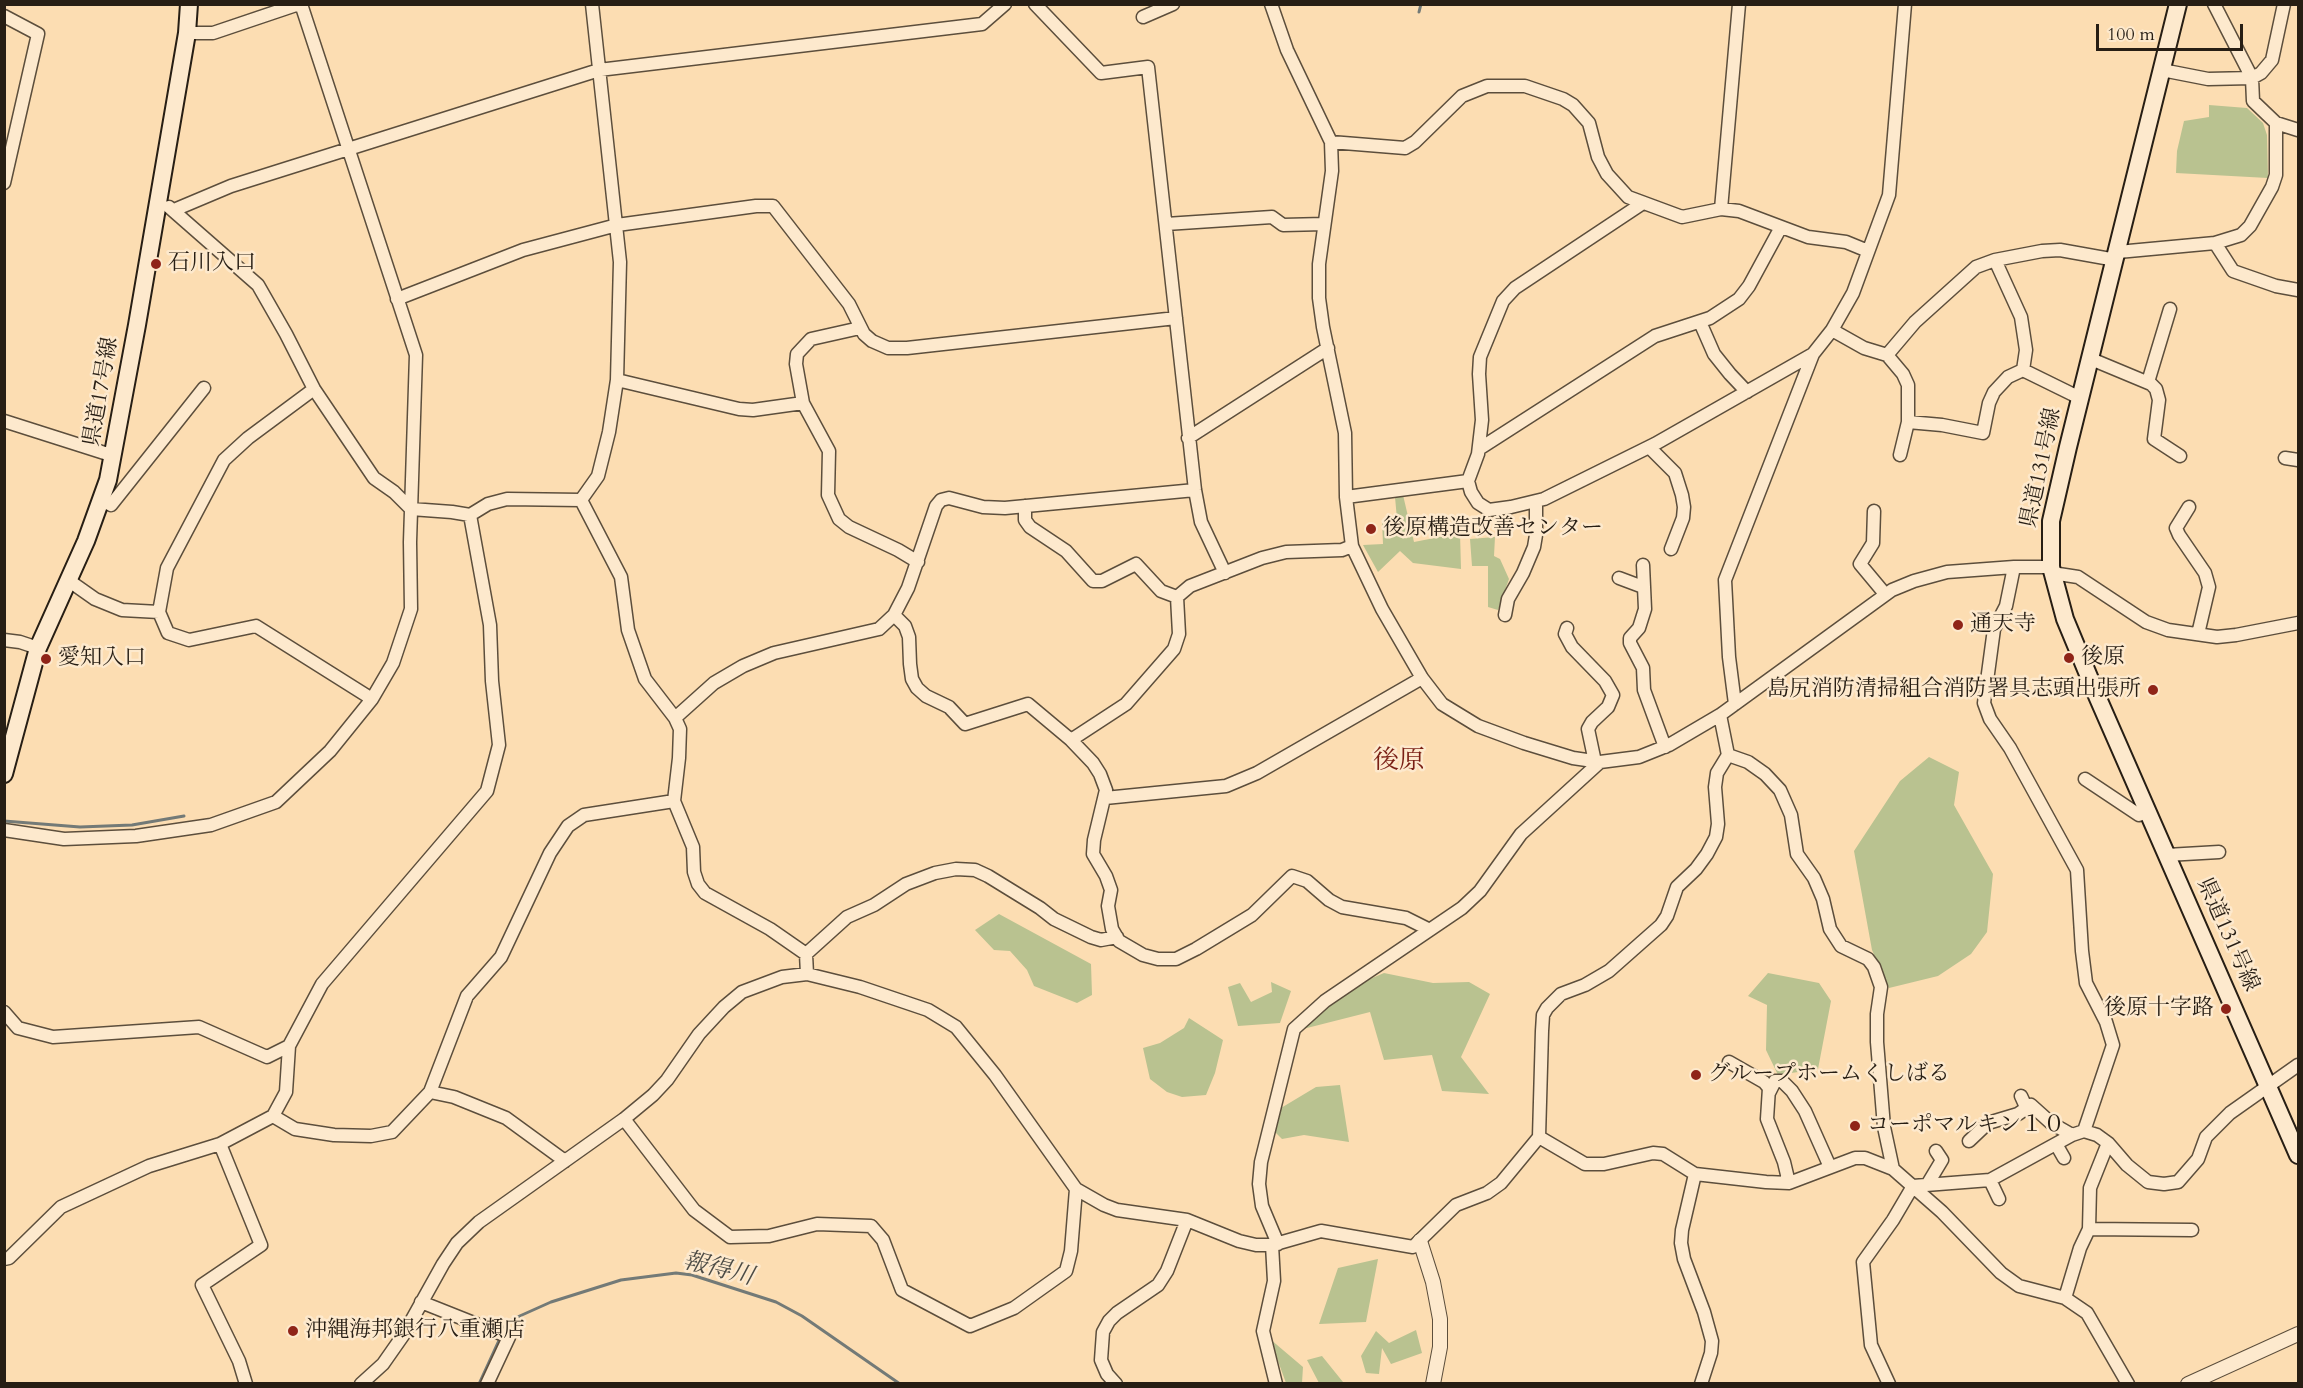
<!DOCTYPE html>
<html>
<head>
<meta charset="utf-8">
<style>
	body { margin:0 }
	#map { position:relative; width:2303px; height:1388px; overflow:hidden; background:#fcddb2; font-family:Cardo,serif }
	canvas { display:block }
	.frame { position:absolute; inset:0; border:6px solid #271e14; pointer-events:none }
	.scale { position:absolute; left:2096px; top:24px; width:147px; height:27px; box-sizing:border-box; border:3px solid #271e14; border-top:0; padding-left:8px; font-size:18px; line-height:21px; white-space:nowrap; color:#271e14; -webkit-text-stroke:4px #fde9cd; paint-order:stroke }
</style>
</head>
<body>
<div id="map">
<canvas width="2303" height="1388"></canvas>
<div class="frame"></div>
<div class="scale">100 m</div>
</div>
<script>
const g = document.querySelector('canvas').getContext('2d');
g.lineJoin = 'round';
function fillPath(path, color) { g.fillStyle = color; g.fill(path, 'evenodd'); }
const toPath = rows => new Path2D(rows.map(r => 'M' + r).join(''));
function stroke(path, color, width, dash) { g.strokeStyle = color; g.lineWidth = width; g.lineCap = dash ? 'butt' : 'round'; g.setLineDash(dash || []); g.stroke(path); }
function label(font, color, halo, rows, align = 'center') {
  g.font = font + ' Cardo,"Noto Serif JP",serif'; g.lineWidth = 5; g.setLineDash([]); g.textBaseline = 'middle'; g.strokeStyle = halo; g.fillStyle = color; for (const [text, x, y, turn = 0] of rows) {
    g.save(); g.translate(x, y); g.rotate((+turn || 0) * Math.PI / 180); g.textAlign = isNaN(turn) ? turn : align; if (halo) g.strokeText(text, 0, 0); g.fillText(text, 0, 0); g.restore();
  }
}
fillPath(toPath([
	[2209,105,2247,108,2263,123,2267,135,2268,178,2176,173,2177,151,2184,121,2209,117],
	[1403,495,1414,542,1460,533,1461,569,1413,563,1400,551,1378,572,1363,545,1383,544,1382,520,1397,519,1395,497],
	[1495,537,1494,556,1500,559,1509,579,1498,610,1488,607,1488,566,1472,566,1470,539],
	[1929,757,1959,772,1954,805,1993,874,1987,932,1971,954,1938,976,1889,988,1872,950,1854,851,1900,781],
	[999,914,1091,964,1092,995,1077,1003,1034,986,1027,970,1010,951,994,950,975,930],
	[1384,973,1433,983,1469,982,1490,994,1461,1057,1489,1094,1442,1091,1432,1055,1384,1060,1370,1012,1303,1029,1328,1005,1358,984],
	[1768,973,1819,983,1831,1001,1818,1069,1778,1075,1766,1050,1767,1005,1748,996],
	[1271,982,1291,991,1280,1023,1238,1026,1228,987,1240,983,1251,1002,1272,992],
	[1189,1018,1223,1040,1215,1073,1206,1095,1182,1097,1167,1092,1150,1079,1143,1048,1160,1043,1184,1028],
	[1340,1085,1349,1142,1304,1135,1282,1139,1274,1131,1281,1108,1316,1087],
	[1378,1259,1366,1322,1319,1324,1338,1268],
	[1416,1330,1422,1353,1391,1364,1382,1348,1379,1374,1366,1373,1361,1356,1376,1331,1389,1343],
	[1270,1339,1303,1367,1302,1383,1286,1383],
	[1322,1356,1343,1382,1348,1383,1319,1383,1307,1360]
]), '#b9c290');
stroke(toPath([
	[1419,12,1421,4],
	[4,821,80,827,132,825,184,816],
	[503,1330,505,1325,513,1319,551,1302,621,1280,676,1273,692,1275,776,1302,802,1316,900,1384],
	[479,1384,501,1336]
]), '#737a77', 3);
const minor = toPath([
	[1035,4,1101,73,1148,67,1195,490,1201,522,1225,573],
	[1271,4,1287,50,1331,142,1332,171,1319,264,1319,298,1323,327,1345,433,1346,497,1352,546,1382,609,1422,678,1442,704,1478,726,1524,743,1573,758,1600,762,1639,757,1669,745,1720,715,1892,590,1914,581,1947,572,2014,567,2051,567],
	[2214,4,2252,78,2253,101,2276,123,2298,130],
	[4,16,38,34,4,183],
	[1143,17,1173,4],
	[187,33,213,33,299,4],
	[2162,70,2208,79,2252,78,2261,73,2272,60,2284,4],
	[1331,142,1405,148,1415,142,1462,96,1487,86,1525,86,1563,99,1573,105,1589,123,1598,157,1607,174,1628,197,1682,217,1721,209,1739,211,1808,237,1846,242,1868,251],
	[1643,203,1515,288,1503,301,1480,357,1479,374,1482,420,1478,454,1468,481,1471,492,1478,503,1489,510,1511,507,1544,499,1655,444,1813,354],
	[169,207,258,285,286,334,314,389,374,478,394,492,411,509,452,512,470,515,488,504,507,499,581,500],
	[1721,209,1739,4],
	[174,210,231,186,599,70,982,24,1005,4],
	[1166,224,1272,217,1283,225,1324,224],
	[2215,243,2233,271,2276,286,2298,290],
	[2118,252,2215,243,2241,235,2250,226,2272,187,2276,175,2276,123],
	[1995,260,2021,317,2026,350,2023,370],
	[397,299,523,250,617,225,756,206,773,206,849,304,864,334,872,341,888,348,907,348,1176,318],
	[1700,322,1714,354,1730,374,1747,392],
	[860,328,811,339,797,354,796,364,803,403,829,451,828,495,839,519,849,527,898,550,918,562],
	[1832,330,1864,348,1887,355,1915,322,1976,267,1995,260,2042,251,2060,250,2116,260],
	[1887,355,1903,374,1908,385,1908,422,1900,455],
	[2091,359,2151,384,2156,389,2159,400,2154,439,2180,456],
	[617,380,739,409,753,410,803,403],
	[2148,382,2170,309],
	[314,389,248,438,224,460,167,568,159,612,168,633,189,640,256,626,372,699],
	[4,421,114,456],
	[1908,422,1942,425,1983,433,1989,403,1994,392,2008,377,2023,370,2080,398],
	[1188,438,1328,348],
	[1649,447,1675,473,1682,495,1684,507,1683,518,1671,549],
	[1479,449,1655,336,1710,318,1739,299,1749,286,1781,227],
	[2285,458,2298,460],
	[1346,497,1468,481],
	[102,500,111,505,204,388],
	[581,500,621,577,628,630,645,679,675,718,680,729,679,758,674,801,693,847,694,872,698,884,705,893,770,929,806,954,807,974],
	[581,500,598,476,609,432,617,380,620,262,592,4],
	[1025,506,1025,520,1030,527,1066,551,1093,581,1102,581,1136,564,1161,591,1177,597],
	[2189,507,2176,528,2179,535,2205,573,2209,587,2198,634],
	[1874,511,1873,543,1860,564,1885,594],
	[1643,565,1645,609,1639,628,1630,638,1630,643,1643,668,1644,690,1665,747],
	[2014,567,2006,606,1994,629,1984,703,1990,719,2010,748,2077,870,2082,951,2086,983,2106,1022,2113,1045,2084,1131],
	[2052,573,2078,577,2146,622,2168,630,2217,637,2236,635,2298,623],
	[1619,578,1643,587],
	[68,580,95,599,122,610,159,612],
	[1177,597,1190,586,1262,558,1286,552,1342,550,1352,546],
	[894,615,905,626,909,637,910,664,912,679,917,688,926,696,949,707,965,724,1028,704,1071,740,1093,763,1100,774,1106,790,1094,840,1093,854,1106,876,1111,890,1108,906,1112,929,1119,941,1143,955,1158,959,1176,959,1196,949,1252,915,1292,876,1307,881,1329,900,1342,907,1406,918,1428,929],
	[1505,615,1508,599,1523,573,1534,547,1536,535,1536,501],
	[1567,628,1565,634,1572,647,1605,681,1613,695,1608,707,1592,722,1588,729,1595,762],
	[4,640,20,642,38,648],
	[1735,704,1729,657,1725,580,1813,354,1832,330,1853,293,1889,195,1905,4],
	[675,718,714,683,743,666,774,653,879,629,894,615,908,588,936,506,941,500,949,498,983,507,1005,508,1195,490],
	[1071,740,1126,704,1174,649,1179,634,1177,597],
	[1728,755,1748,762,1765,774,1780,790,1791,815,1797,854,1814,878,1823,899,1830,929,1841,946,1868,959,1874,967,1881,987,1877,1014,1877,1042,1884,1127,1893,1169],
	[2085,779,2139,815,2147,812],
	[1105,798,1226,786,1257,773,1422,678],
	[4,830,64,839,136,836,211,825,276,802,330,751,372,699,393,663,411,609,410,542,416,355,301,4],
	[2167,855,2219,852],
	[806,954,847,917,874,905,906,884,935,873,956,869,975,870,988,876,1040,908,1054,919,1091,937,1101,940,1117,937],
	[4,1012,18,1028,53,1037,199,1027,267,1057,289,1046],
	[1729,1062,1764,1082,1769,1088,1767,1119,1784,1162,1789,1183],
	[430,1092,454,1097,506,1118,565,1161],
	[1769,1093,1775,1081,1782,1081,1792,1091,1805,1111,1830,1167],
	[2021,1096,2026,1107],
	[273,1116,295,1129,334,1135,371,1136,392,1132,430,1092,467,996,501,957,550,853,568,826,584,815,674,801],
	[624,1119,694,1210,730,1237,769,1236,817,1224,871,1226,883,1240,902,1290,970,1326,1014,1308,1066,1271,1071,1251,1076,1189],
	[1539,1137,1585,1164,1604,1164,1653,1153,1663,1154,1695,1174,1766,1182,1789,1183,1855,1158,1865,1158,1893,1169,1942,1212,2001,1273,2019,1286,2065,1298,2087,1313,2128,1384],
	[1969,1141,1988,1123,2018,1114,2031,1105,2051,1123,2072,1135],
	[2056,1144,2064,1158],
	[1695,1174,1682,1230,1681,1243,1684,1259,1704,1312,1712,1341,1711,1353,1701,1384],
	[1990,1180,1999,1199],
	[1927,1185,1942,1160,1936,1151],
	[2089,1229,2192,1230],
	[1278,1244,1262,1206,1259,1184,1261,1162,1294,1029,1325,1001,1462,908,1480,891,1521,834,1600,762],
	[1272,1245,1274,1281,1263,1331,1276,1384],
	[4,1259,9,1258,61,1207,149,1166,220,1144],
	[2065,1298,2080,1248,2089,1229,2090,1188,2108,1143],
	[421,1302,509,1337,487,1384],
	[246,1384,239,1361,202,1285,261,1245,220,1144,273,1116,286,1092,289,1046,322,984,487,791,499,745,492,681,490,625,470,515],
	[361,1384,383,1364,404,1334,443,1264,457,1243,479,1222,624,1119,653,1095,667,1080,699,1034,724,1007,742,992,782,977,807,974,860,987,928,1010,956,1027,995,1075,1076,1189,1104,1205,1117,1210,1187,1220,1239,1241,1256,1245,1272,1245,1321,1231,1413,1247,1456,1205,1487,1193,1501,1183,1539,1137,1542,1031,1543,1015,1547,1008,1561,994,1585,985,1609,971,1661,925,1667,916,1677,887,1696,869,1707,854,1716,837,1718,824,1715,787,1717,773,1728,755,1720,715],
	[1116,1384,1107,1374,1101,1360,1103,1332,1109,1321,1117,1313,1158,1285,1167,1271,1187,1220],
	[1889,1384,1871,1345,1863,1262,1893,1220,1913,1186,1990,1180,2072,1135,2084,1131,2097,1135,2108,1143,2127,1165,2148,1182,2164,1184,2178,1182,2198,1159,2206,1137,2230,1113,2298,1065]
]);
const tertiary = toPath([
	[1420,1241,1433,1282,1440,1319,1440,1347,1433,1384],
	[2188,1384,2298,1334]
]);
const secondary = toPath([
	[2178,4,2068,447,2051,521,2051,567,2065,619,2097,696,2298,1155],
	[4,774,38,648,86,541,108,480,137,325,187,33,189,4]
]);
stroke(minor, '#5c4e3c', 15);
stroke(tertiary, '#5c4e3c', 16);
stroke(secondary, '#271e14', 20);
stroke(minor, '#fde9cd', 12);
stroke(tertiary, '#fde9cd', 14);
stroke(secondary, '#fde9cd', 16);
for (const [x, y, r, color] of [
	[156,264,6,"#8f2418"],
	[1371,529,6,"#8f2418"],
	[1958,625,6,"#8f2418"],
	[2069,658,6,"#8f2418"],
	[46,659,6,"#8f2418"],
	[2153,690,6,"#8f2418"],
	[2226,1009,6,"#8f2418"],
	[1696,1075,6,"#8f2418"],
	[1855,1126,6,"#8f2418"],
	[293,1331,6,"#8f2418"]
]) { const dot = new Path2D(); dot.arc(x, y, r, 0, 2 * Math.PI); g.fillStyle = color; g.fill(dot); stroke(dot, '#fde9cd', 2); }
label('22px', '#271e14', '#fde9cd', [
	["石川入口",168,264],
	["後原構造改善センター",1383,529],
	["通天寺",1970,625],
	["後原",2081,658],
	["愛知入口",58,659],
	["島尻消防清掃組合消防署具志頭出張所",2141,690,"right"],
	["後原十字路",2214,1009,"right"],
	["グループホームくしばる",1708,1075],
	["コーポマルキン１０",1867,1126],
	["沖縄海邦銀行八重瀬店",305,1331]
], 'left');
label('22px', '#271e14', '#fde9cd', [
	["県道17号線",102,392,-80],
	["県道131号線",2042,468,-78],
	["県道131号線",2227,935,66]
]);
label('italic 24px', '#4d4c46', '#fde9cd', [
	["報得川",718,1270,14]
]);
label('26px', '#7a1f14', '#fde9cd', [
	["後原",1399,762]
]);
</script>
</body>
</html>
